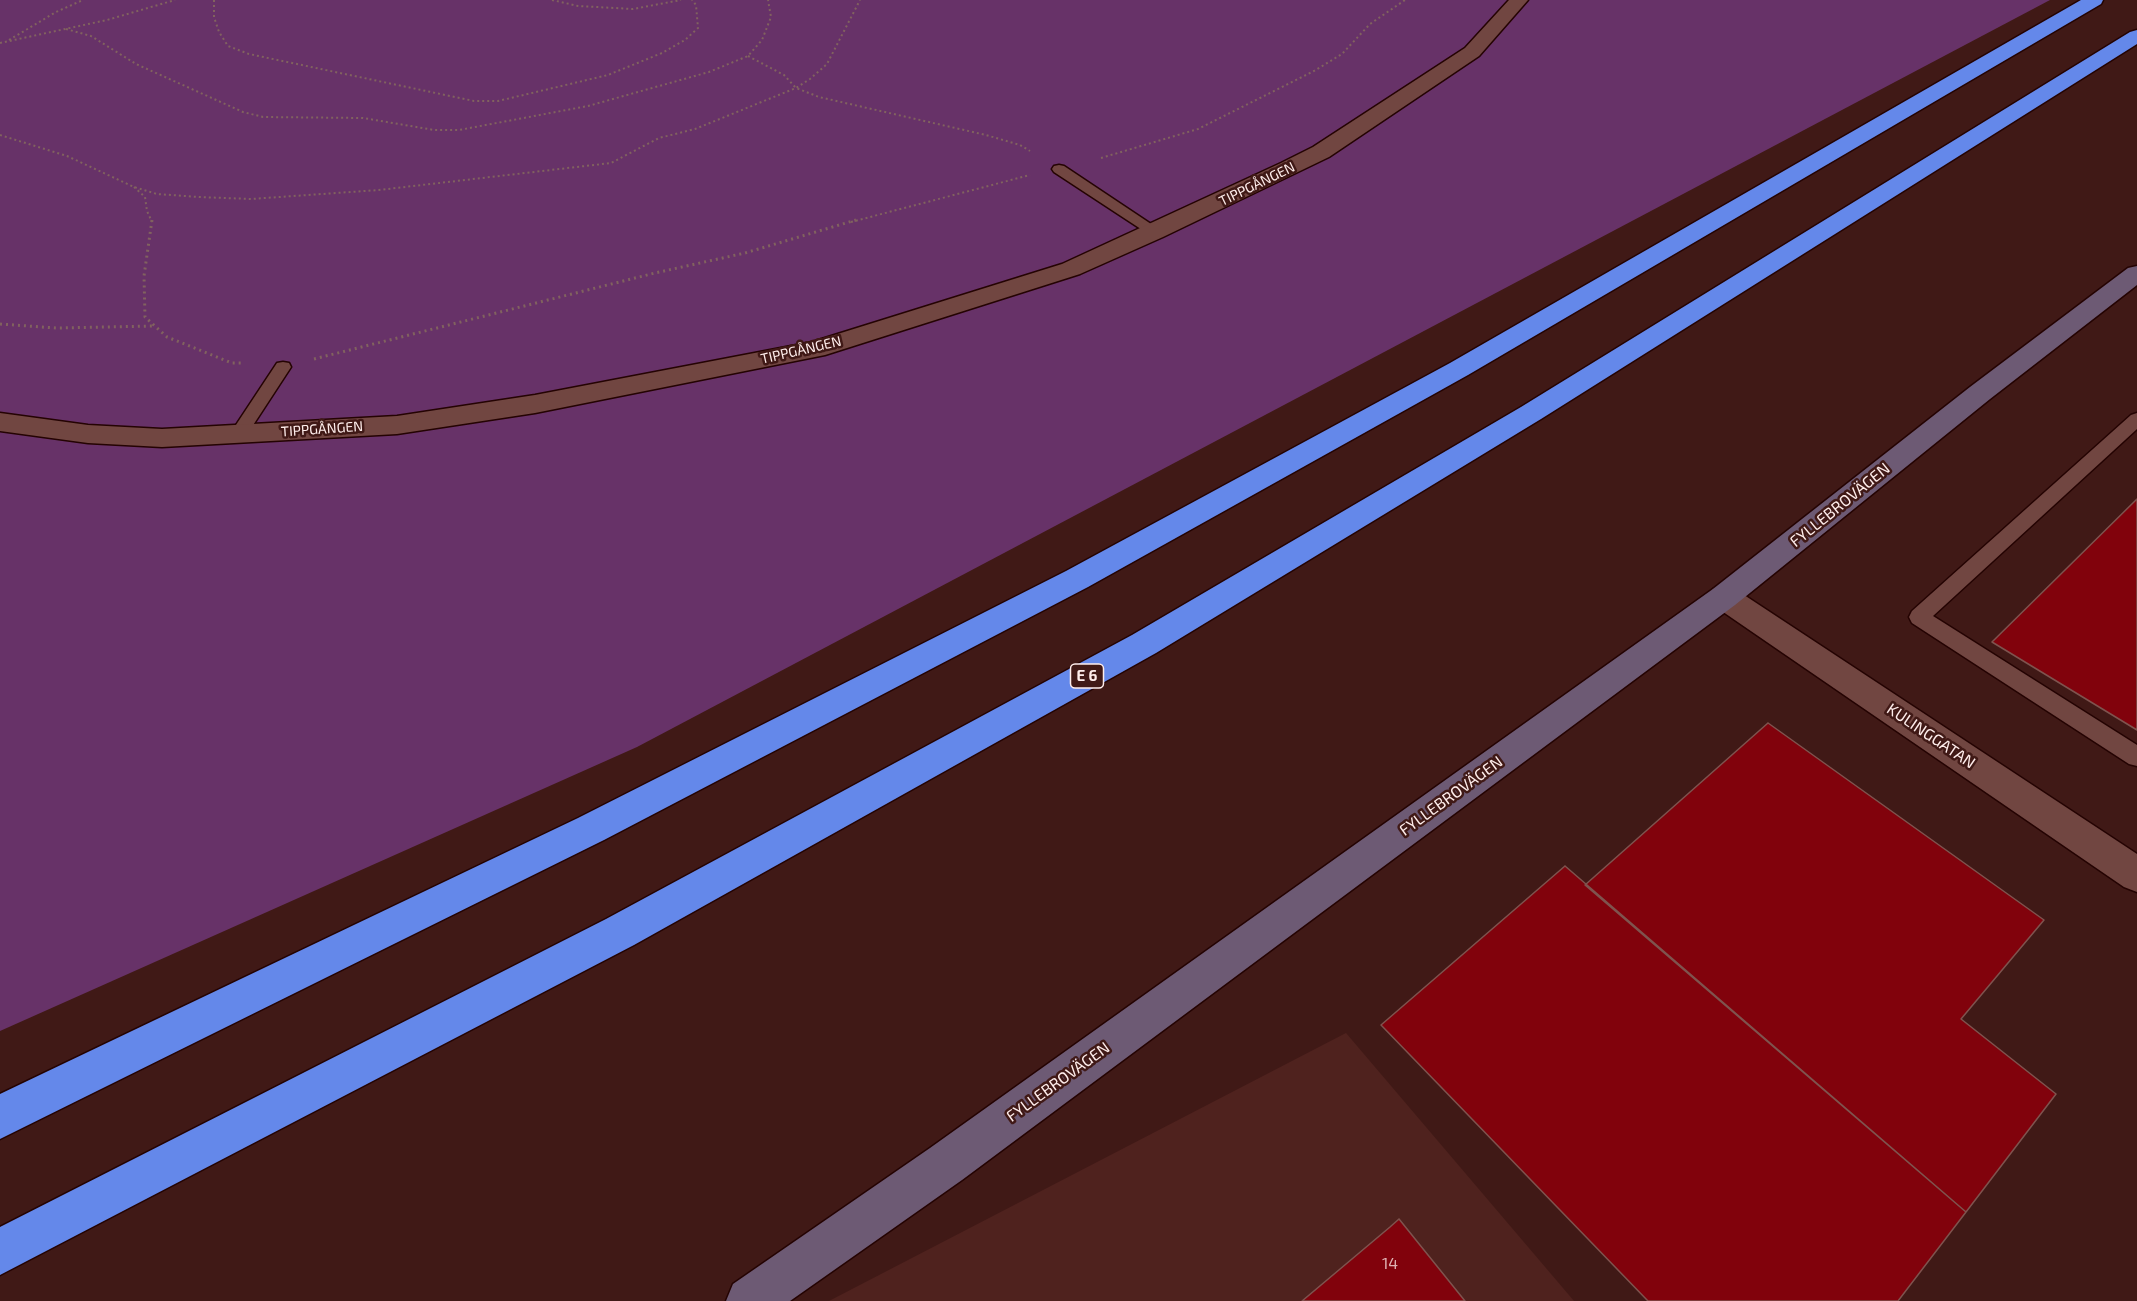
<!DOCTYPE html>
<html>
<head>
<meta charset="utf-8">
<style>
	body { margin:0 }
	canvas { display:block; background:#401916 }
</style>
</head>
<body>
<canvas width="2137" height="1301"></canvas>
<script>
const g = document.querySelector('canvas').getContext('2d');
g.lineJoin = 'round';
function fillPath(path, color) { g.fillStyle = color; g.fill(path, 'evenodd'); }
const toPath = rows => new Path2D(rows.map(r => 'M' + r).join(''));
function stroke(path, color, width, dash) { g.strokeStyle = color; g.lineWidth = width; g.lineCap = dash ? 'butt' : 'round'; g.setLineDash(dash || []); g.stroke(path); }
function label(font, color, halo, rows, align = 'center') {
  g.font = font + ' "Exo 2",sans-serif'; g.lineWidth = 5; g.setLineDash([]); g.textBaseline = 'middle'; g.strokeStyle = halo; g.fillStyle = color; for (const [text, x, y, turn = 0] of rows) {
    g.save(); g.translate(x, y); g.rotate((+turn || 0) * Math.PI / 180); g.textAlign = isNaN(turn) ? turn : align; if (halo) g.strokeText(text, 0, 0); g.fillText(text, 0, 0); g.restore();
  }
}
fillPath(toPath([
	[1346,1033,1574,1301,829,1301]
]), '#4f221e');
fillPath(toPath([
	[0,0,2050,0,637,747,0,1031]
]), '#673268');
const building = toPath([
	[2137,499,2137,730,1992,642,2137,499],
	[1768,723,2044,920,1961,1019,2056,1094,1966,1212,1585,885,1768,723],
	[1565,866,1966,1212,1898,1301,1648,1301,1381,1025,1565,866],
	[1399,1219,1465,1301,1302,1301,1390,1227,1399,1219]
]);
fillPath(building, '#81020c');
stroke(building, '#7f534e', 1.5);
const lane = toPath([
	[1059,165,1064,166,1163,232,1155,237,1150,235,1054,172,1052,169,1054,166,1059,165],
	[283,362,289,363,291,367,244,439,232,439,229,435,232,431,277,363,283,362],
	[2137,413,2137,429,1933,616,2137,745,2137,766,2129,764,1912,623,1909,617,1912,611,2131,415,2137,413]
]);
const street = toPath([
	[1509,0,1528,0,1479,56,1329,157,1163,237,1080,274,825,355,535,413,397,434,162,447,88,443,0,431,0,413,88,425,162,429,397,416,535,395,812,342,1062,264,1281,163,1313,147,1465,48,1509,0],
	[1724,585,1735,589,2137,854,2137,892,2124,887,1713,605,1708,597,1713,589,1724,585]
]);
const secondary = toPath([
	[2137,266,2137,285,1990,399,1735,605,962,1180,790,1301,726,1301,733,1284,930,1148,1713,589,1970,387,2128,268,2137,266]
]);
const highway = toPath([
	[2081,0,2103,0,2101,4,1468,375,1088,587,604,840,0,1139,0,1094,578,818,1066,571,1450,363,2081,0],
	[2137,30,2137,44,1541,419,1156,653,634,945,0,1275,0,1227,606,919,1132,635,1521,407,2130,32,2137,30]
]);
stroke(lane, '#240302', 3);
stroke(street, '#240302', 3);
stroke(secondary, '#240302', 3);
stroke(highway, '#240302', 3);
stroke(toPath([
	[214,0,214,17,219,32,228,46,249,54,474,101,498,101,608,75,662,53,685,40,698,28,696,5,692,0],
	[552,0,578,6,633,9,681,0],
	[66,29,91,36,136,64,243,112,263,117,363,118,434,130,459,130,588,106,709,72,748,56,762,40,771,17,768,0],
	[9,40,56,12,83,0],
	[0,43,107,20,175,0],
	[748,56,784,75,796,88,819,97,986,135,1020,145,1030,151],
	[0,135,67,156,134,187,157,194,199,197,251,199,379,190,611,163,659,138,695,129,796,88,810,79,827,64,860,0],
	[1101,158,1198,129,1314,71,1342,54,1370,24,1405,0],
	[134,187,145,197,147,211,152,222],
	[851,222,1030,175]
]), '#81625f', 2, [2, 3]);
stroke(toPath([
	[152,220,144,276,145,317,167,337,232,363,244,363],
	[0,324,56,328,152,326],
	[314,359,655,273,745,253,856,220]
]), '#81625f', 3, [2, 4]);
fillPath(lane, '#714641');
fillPath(street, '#714641');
fillPath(secondary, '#6d5a74');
fillPath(highway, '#6488ea');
label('14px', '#feedeb', '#401916', [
	["TIPPGÅNGEN",1257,184,-26],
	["TIPPGÅNGEN",801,350,-13],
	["TIPPGÅNGEN",322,429,-4]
]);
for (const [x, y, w] of [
	[1087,676,33]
]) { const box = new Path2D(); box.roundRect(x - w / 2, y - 12, w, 24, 4.5); g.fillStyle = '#401916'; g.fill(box); stroke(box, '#feedeb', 1.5); }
label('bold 15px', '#feedeb', null, [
	["E 6",1087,676]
]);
label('16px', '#feedeb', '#401916', [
	["FYLLEBROVÄGEN",1840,505,-39],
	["KULINGGATAN",1931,736,34],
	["FYLLEBROVÄGEN",1451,796,-36],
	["FYLLEBROVÄGEN",1058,1082,-36]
]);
label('16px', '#dfb2b3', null, [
	["14",1390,1264]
]);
</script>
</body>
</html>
